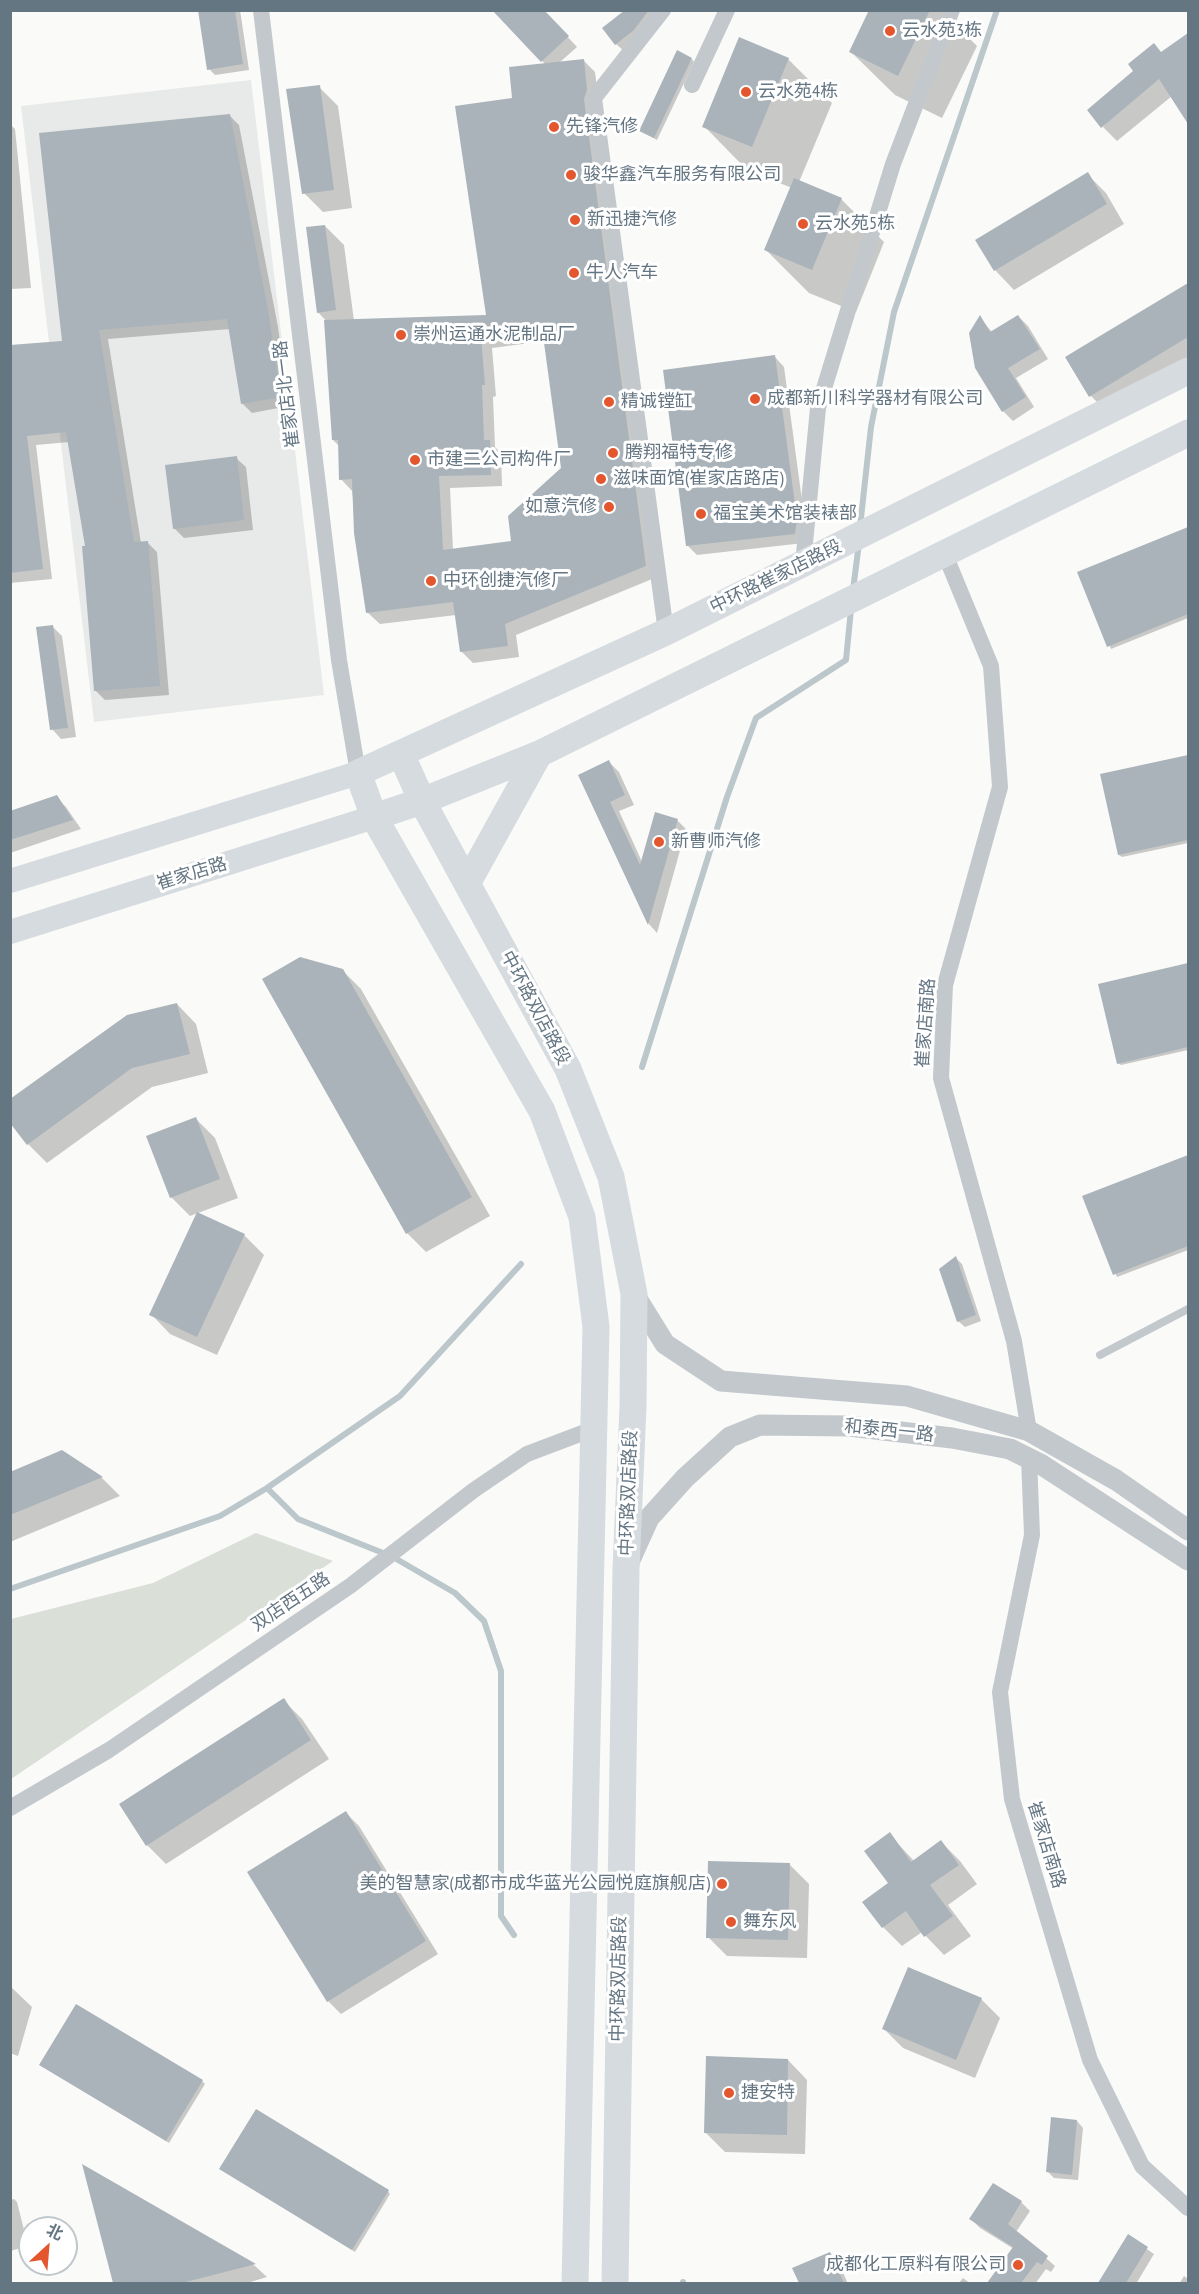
<!DOCTYPE html>
<html>
<head>
<meta charset="utf-8">
<style>
	body { margin:0 }
	#map { position:relative; width:1199px; height:2294px; overflow:hidden; background:#fafaf8; font-family:"PT Sans Narrow","Noto Sans SC",sans-serif }
	canvas { display:block }
	.frame { position:absolute; inset:0; border:12px solid #657683; pointer-events:none }
	.north { position:absolute; left:18px; top:2216px; width:60px; height:60px; box-sizing:border-box; background:#fff; border:2px solid #c1c8cd; border-radius:50%; rotate:26deg; font-size:16px; font-weight:700; line-height:24px; text-align:center; color:#657683 }
	.north::after { content:''; display:block; margin:auto; width:21px; height:27px; background:#e4572e; clip-path:polygon(50% 0,100% 100%,50% 72%,0 100%) }
</style>
</head>
<body>
<div id="map">
<canvas width="1199" height="2294"></canvas>
<div class="frame"></div>
<div class="north">北</div>
</div>
<script>
const g = document.querySelector('canvas').getContext('2d');
g.lineJoin = 'round';
function fillPath(path, color) { g.fillStyle = color; g.fill(path, 'evenodd'); }
const toPath = rows => new Path2D(rows.map(r => 'M' + r).join(''));
function stroke(path, color, width, dash) { g.strokeStyle = color; g.lineWidth = width; g.lineCap = dash ? 'butt' : 'round'; g.setLineDash(dash || []); g.stroke(path); }
function label(font, color, halo, rows, align = 'center') {
  g.font = font + ' "PT Sans Narrow","Noto Sans SC",sans-serif'; g.lineWidth = 6; g.setLineDash([]); g.textBaseline = 'middle'; g.strokeStyle = halo; g.fillStyle = color; for (const [text, x, y, turn = 0] of rows) {
    g.save(); g.translate(x, y); g.rotate((+turn || 0) * Math.PI / 180); g.textAlign = isNaN(turn) ? turn : align; if (halo) g.strokeText(text, 0, 0); g.fillText(text, 0, 0); g.restore();
  }
}
fillPath(toPath([
	[251,80,324,695,94,722,21,106]
]), '#e8e9e9');
fillPath(toPath([
	[256,1533,333,1561,11,1779,11,1619,153,1583]
]), '#dadfd7');
fillPath(toPath([
	[200,10,240,10,249,70,215,75,209,69],
	[494,10,543,10,577,47,559,63,584,61,595,72,657,577,516,635,519,657,473,663,461,651,456,615,380,624,368,613,352,491,341,479,339,446,333,440,327,322,318,312,325,226,344,245,354,321,488,316,513,99,546,65],
	[545,341,562,469,513,542,453,550,450,488,502,486,501,453,495,447,493,397,496,396,492,348],
	[627,10,670,10,626,53,616,44],
	[871,10,941,10,977,46,942,118,895,95,851,52],
	[1188,35,1188,123,1172,96,1117,141,1103,127,1162,53],
	[740,39,788,59,832,103,799,182,841,199,884,242,856,312,809,293,766,250,792,188,747,170,704,126],
	[692,59,694,62,657,140,644,133,641,131],
	[319,87,338,106,352,208,323,212,304,193],
	[229,115,239,125,278,327,289,406,252,413,242,403,230,329,108,339,141,543,148,543,157,552,169,695,105,700,95,690,86,547,69,442,36,445,52,579,10,583,10,347,63,343],
	[10,124,15,129,31,288,10,289],
	[1087,174,1106,193,1124,224,1014,290,995,270,977,240],
	[1188,284,1188,368,1110,415,1091,396,1067,357],
	[1018,316,1028,326,1048,359,1016,378,1034,407,1013,421,1003,411,976,368,980,318,992,332],
	[775,357,784,367,806,530,804,543,697,555,687,545],
	[236,458,246,467,253,530,184,538,174,528],
	[1188,529,1188,618,1111,649,1079,573],
	[52,626,62,636,76,737,61,739,52,729],
	[1188,757,1188,843,1122,857,1119,855,1102,775],
	[609,762,619,772,634,805,619,811,642,862,677,820,686,829,657,933,649,924,580,775],
	[56,797,66,807,81,829,10,853,10,812],
	[1188,964,1188,1050,1121,1065,1118,1063,1100,985],
	[342,970,361,989,490,1216,426,1252,407,1233],
	[177,1004,196,1024,208,1073,152,1087,47,1163,28,1144],
	[196,1119,215,1138,238,1198,190,1216,171,1197],
	[1188,1157,1188,1250,1117,1277,1084,1197],
	[198,1214,245,1236,264,1255,217,1355,170,1334,151,1314],
	[956,1258,962,1264,981,1321,965,1327,958,1321],
	[62,1452,102,1478,120,1496,10,1542,10,1474],
	[283,1700,302,1719,329,1759,166,1864,147,1845],
	[346,1813,359,1826,438,1954,341,2014,328,2001],
	[889,1834,914,1861,941,1842,960,1861,977,1884,948,1905,971,1936,944,1955,922,1932,902,1946,883,1927,890,1884],
	[790,1865,809,1884,807,1958,727,1956,708,1937],
	[10,1986,32,2007,18,2056,10,2053],
	[981,1999,1000,2018,975,2078,903,2048,884,2029],
	[788,2060,807,2080,805,2154,725,2152,706,2133],
	[44,2067,202,2081,205,2084,169,2143],
	[1077,2121,1083,2128,1078,2180,1054,2178,1048,2172],
	[84,2167,255,2266,267,2277,244,2284,115,2284],
	[224,2171,388,2191,390,2194,355,2252],
	[993,2185,1021,2202,1030,2211,1016,2232,1055,2266,1051,2272,1046,2269,1035,2284,989,2284,1014,2249,980,2228,971,2219],
	[14,2199,17,2202,28,2246,10,2251,10,2200],
	[1128,2236,1154,2254,1136,2284,1100,2284],
	[830,2253,839,2263,848,2284,801,2284,794,2269],
	[1184,2276,1188,2279,1188,2284,1179,2284],
	[963,2278,971,2284,958,2284]
]), '#0003');
stroke(toPath([
	[860,527,871,427,894,312,997,10],
	[853,590,859,543],
	[642,1067,727,797,756,718,846,660,851,609],
	[267,1488,298,1519,393,1557,455,1593,484,1621,501,1671,501,1916,514,1935],
	[10,1589,220,1516,267,1488,400,1396,521,1264],
	[683,2282,683,2284]
]), '#bbc7cb', 6);
fillPath(toPath([
	[198,10,235,10,243,64,207,70],
	[492,10,544,10,569,36,541,62],
	[625,10,649,10,634,30,615,45,602,28],
	[869,10,930,10,898,76,849,52],
	[1188,33,1188,124,1159,79,1101,128,1087,110,1133,71,1128,64,1154,43,1161,52],
	[739,37,789,58,752,147,702,127],
	[677,50,692,58,654,138,639,131],
	[584,59,587,90,584,99,646,566,505,624,508,646,460,652,453,602,366,613,354,533,352,479,339,480,338,440,332,440,324,320,486,315,455,106,512,98,509,67],
	[542,328,561,468,508,516,511,541,443,550,439,476,491,475,490,440,484,440,482,385,485,385,481,337],
	[320,85,334,190,302,194,286,89],
	[230,114,269,316,281,397,241,404,227,319,99,330,134,542,148,541,160,686,94,691,82,546,85,546,66,432,27,436,43,569,10,573,10,345,62,341,39,133],
	[1088,172,1107,204,994,271,975,240],
	[794,178,842,198,812,270,764,250],
	[325,225,336,310,317,313,306,227],
	[1188,283,1188,337,1089,397,1065,357],
	[980,315,990,332,1018,315,1040,349,1008,368,1026,397,1002,412,975,368,969,333],
	[775,355,797,519,795,534,686,546,663,370],
	[237,456,244,520,173,529,165,465],
	[1188,527,1188,614,1107,647,1077,572],
	[53,625,68,728,50,730,36,627],
	[1188,755,1188,840,1118,855,1100,774],
	[609,760,625,795,610,802,640,865,655,812,678,819,648,925,578,775],
	[57,795,73,820,10,840,10,811],
	[300,957,343,969,472,1197,406,1234,262,979],
	[1188,963,1188,1047,1117,1064,1098,984],
	[177,1003,190,1054,132,1068,27,1145,10,1123,10,1099,127,1015],
	[196,1117,220,1179,170,1198,146,1136],
	[1188,1155,1188,1246,1113,1275,1082,1196],
	[197,1212,245,1234,197,1337,149,1315],
	[956,1256,976,1315,957,1322,939,1269],
	[62,1450,103,1477,10,1515,10,1472],
	[284,1698,311,1740,146,1846,119,1804],
	[346,1811,426,1941,327,2002,247,1872],
	[890,1832,911,1862,941,1840,959,1865,930,1885,953,1916,924,1937,906,1911,882,1928,862,1902,888,1883,864,1851],
	[708,1861,790,1863,788,1940,706,1938],
	[908,1967,982,1998,956,2060,882,2029],
	[76,2004,203,2080,166,2141,39,2065],
	[706,2056,788,2059,787,2135,704,2133],
	[256,2109,389,2190,352,2250,219,2169],
	[1051,2117,1077,2120,1072,2175,1046,2172],
	[82,2164,256,2264,182,2283,113,2283],
	[993,2183,1022,2201,1008,2224,1048,2256,1042,2265,1037,2262,1021,2283,987,2283,1013,2247,969,2219],
	[1128,2234,1148,2247,1126,2283,1098,2283],
	[830,2252,844,2283,799,2283,792,2268]
]), '#aab3b9');
stroke(toPath([
	[1100,1355,1188,1309]
]), '#c3c8cc', 8);
stroke(toPath([
	[261,10,339,660,358,773],
	[663,10,594,98,666,632],
	[692,85,727,10],
	[944,552,991,666,1000,787,945,985,941,1078,1014,1341,1029,1431],
	[803,564,818,408,893,164,952,10],
	[1029,1458,1032,1535,1000,1692,1012,1799,1090,2060,1142,2166,1188,2208],
	[10,1808,109,1750,350,1586,474,1490,527,1454,593,1429]
]), '#c3c8cc', 16);
stroke(toPath([
	[634,1294,665,1344,721,1381,907,1396,1029,1431,1116,1480,1188,1530],
	[630,1560,649,1518,685,1478,730,1437,760,1425,849,1426,952,1438,1010,1449,1042,1465,1188,1560]
]), '#c3c8cc', 21);
stroke(toPath([
	[10,881,358,773],
	[10,932,374,817]
]), '#d6dbdf', 24);
stroke(toPath([
	[401,754,422,801,568,1069,611,1177,634,1294,633,1407,626,1569,615,2284],
	[374,817,422,801,539,754,1188,433],
	[468,882,539,754],
	[575,2284,596,1327,582,1217,542,1111,374,817,358,773,666,632,1188,371]
]), '#d6dbdf', 27);
for (const [x, y, r, color] of [
	[890,31,6,"#e4572e"],
	[746,92,6,"#e4572e"],
	[554,127,6,"#e4572e"],
	[571,175,6,"#e4572e"],
	[575,220,6,"#e4572e"],
	[803,224,6,"#e4572e"],
	[574,273,6,"#e4572e"],
	[401,335,6,"#e4572e"],
	[755,399,6,"#e4572e"],
	[609,402,6,"#e4572e"],
	[613,453,6,"#e4572e"],
	[415,460,6,"#e4572e"],
	[601,479,6,"#e4572e"],
	[609,507,6,"#e4572e"],
	[701,514,6,"#e4572e"],
	[431,581,6,"#e4572e"],
	[659,842,6,"#e4572e"],
	[722,1884,6,"#e4572e"],
	[731,1922,6,"#e4572e"],
	[729,2093,6,"#e4572e"],
	[1018,2265,6,"#e4572e"]
]) { const dot = new Path2D(); dot.arc(x, y, r, 0, 2 * Math.PI); g.fillStyle = color; g.fill(dot); stroke(dot, '#fff', 2); }
label('18px', '#657683', '#fff', [
	["云水苑3栋",902,31],
	["云水苑4栋",758,92],
	["先锋汽修",566,127],
	["骏华鑫汽车服务有限公司",583,175],
	["新迅捷汽修",587,220],
	["云水苑5栋",815,224],
	["牛人汽车",586,273],
	["崇州运通水泥制品厂",413,335],
	["成都新川科学器材有限公司",767,399],
	["精诚镗缸",621,402],
	["腾翔福特专修",625,453],
	["市建二公司构件厂",427,460],
	["滋味面馆(崔家店路店)",613,479],
	["如意汽修",597,507,"right"],
	["福宝美术馆装裱部",713,514],
	["中环创捷汽修厂",443,581],
	["新曹师汽修",671,842],
	["美的智慧家(成都市成华蓝光公园悦庭旗舰店)",710,1884,"right"],
	["舞东风",743,1922],
	["捷安特",741,2093],
	["成都化工原料有限公司",1006,2265,"right"]
], 'left');
label('18px', '#657683', '#fff', [
	["崔家店北一路",287,394,-97],
	["中环路崔家店路段",776,577,-26],
	["崔家店路",192,874,-17],
	["中环路双店路段",535,1008,62],
	["崔家店南路",926,1023,-86],
	["和泰西一路",889,1431,6],
	["中环路双店路段",629,1493,-88],
	["双店西五路",291,1602,-34],
	["崔家店南路",1046,1845,73],
	["中环路双店路段",619,1979,-89]
]);
</script>
</body>
</html>
